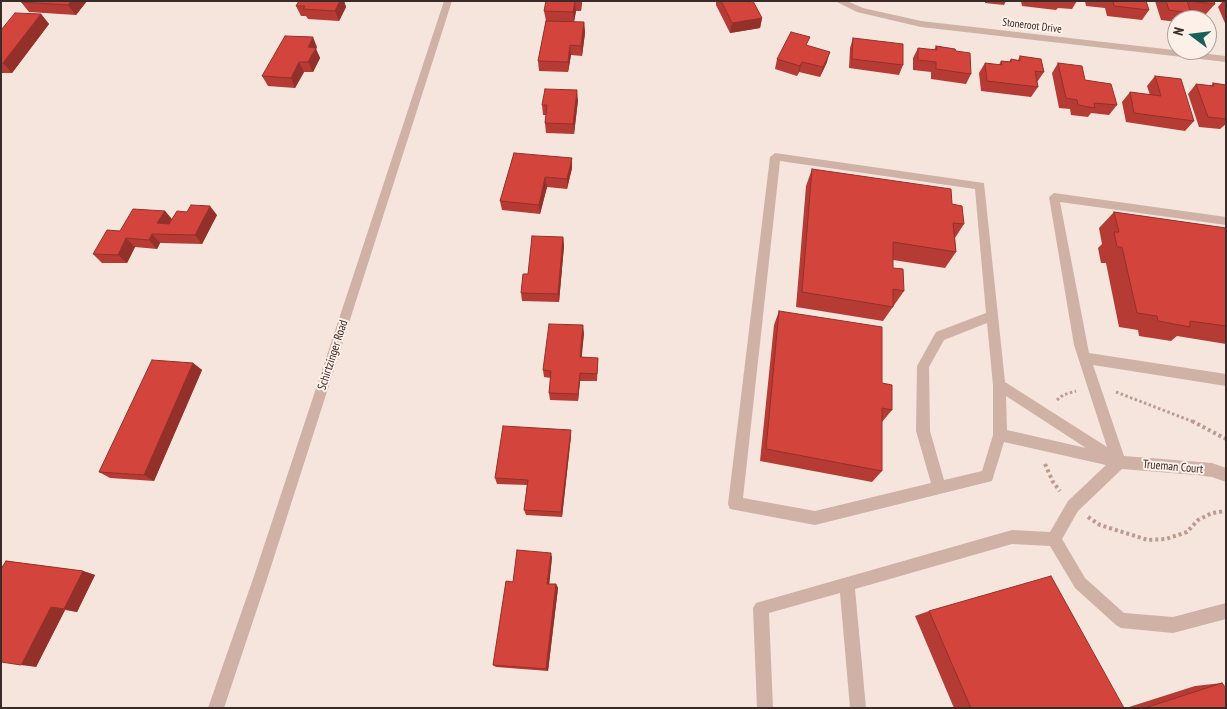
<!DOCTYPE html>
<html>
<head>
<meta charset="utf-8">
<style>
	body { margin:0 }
	#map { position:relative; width:1227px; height:709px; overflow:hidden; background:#f5e5dc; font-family:"PT Sans Narrow",sans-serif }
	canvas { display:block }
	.frame { position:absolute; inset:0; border:2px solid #3a2a28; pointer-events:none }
	.north { position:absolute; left:1167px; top:10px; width:50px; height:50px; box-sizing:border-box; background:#fcf0e9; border:1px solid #aea19c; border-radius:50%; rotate:285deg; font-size:14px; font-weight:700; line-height:20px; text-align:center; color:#3a2a28 }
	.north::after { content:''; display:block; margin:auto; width:18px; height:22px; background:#186158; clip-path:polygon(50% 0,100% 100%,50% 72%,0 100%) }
</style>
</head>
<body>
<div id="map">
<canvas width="1227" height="709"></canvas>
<div class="frame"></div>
<div class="north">N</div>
</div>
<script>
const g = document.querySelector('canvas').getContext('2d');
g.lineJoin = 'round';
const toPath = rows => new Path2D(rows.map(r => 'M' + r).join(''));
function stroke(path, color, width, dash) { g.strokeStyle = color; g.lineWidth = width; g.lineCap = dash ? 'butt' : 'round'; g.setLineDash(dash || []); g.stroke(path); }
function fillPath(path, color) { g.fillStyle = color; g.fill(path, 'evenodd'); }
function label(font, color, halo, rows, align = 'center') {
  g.font = font + ' "PT Sans Narrow",sans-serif'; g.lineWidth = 4; g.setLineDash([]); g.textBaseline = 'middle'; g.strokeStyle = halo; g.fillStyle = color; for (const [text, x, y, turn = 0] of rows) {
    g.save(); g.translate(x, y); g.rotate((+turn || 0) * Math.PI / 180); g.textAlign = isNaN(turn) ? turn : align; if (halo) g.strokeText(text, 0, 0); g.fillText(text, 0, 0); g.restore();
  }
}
stroke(toPath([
	[1116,392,1194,422],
	[1057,400,1063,395,1076,391]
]), '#bb9b90', 3, [2.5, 2.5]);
stroke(toPath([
	[1192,421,1226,439],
	[1045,464,1053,482,1060,491],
	[1088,517,1100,525,1148,540,1166,539,1187,532,1198,520,1212,513,1226,511]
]), '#bb9b90', 4, [3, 3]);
fillPath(toPath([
	[444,1,452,1,267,579,224,708,208,708,253,579,444,1],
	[835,1,847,1,863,8,921,21,1226,56,1226,62,921,27,857,12,835,1],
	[775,153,984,183,1005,382,1107,447,1074,345,1049,197,1054,193,1226,217,1226,225,1060,202,1089,353,1226,374,1226,386,1093,365,1124,456,1212,463,1226,468,1226,482,1212,477,1196,475,1122,469,1078,511,1062,539,1085,578,1124,613,1173,617,1226,603,1226,619,1173,633,1121,628,1116,625,1075,588,1050,546,1012,544,855,589,866,708,850,708,840,593,769,613,773,708,757,708,753,608,756,603,1012,530,1050,532,1068,501,1106,465,1004,442,992,481,815,525,730,509,728,504,770,157,775,153],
	[780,161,975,189,986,313,936,332,917,366,916,431,931,483,815,511,743,498,780,161],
	[987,323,993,385,993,435,982,471,944,480,930,431,929,367,944,340,987,323],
	[1006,396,1086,448,1007,430,1006,396]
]), '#cfb1a6');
fillPath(toPath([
	[22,1,87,1,76,15,29,12,21,2],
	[299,1,344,1,346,7,339,21,308,19,306,16,301,16,296,6],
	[546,1,582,1,581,11,576,11,574,22,584,22,585,33,582,56,571,55,568,72,539,71,538,61,546,21,544,11],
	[716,1,747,1,762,18,760,28,730,33,716,5],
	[985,1,1006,1,1004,5,985,3],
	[1021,1,1077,1,1072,9,1058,8,1056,10,1022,6],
	[1085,1,1146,1,1149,10,1142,20,1107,16,1105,8,1086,6],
	[1155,1,1214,1,1215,4,1206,14,1191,12,1185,20,1177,20,1177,22,1161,20],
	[1223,1,1226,1,1226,23,1225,23,1218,7],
	[41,14,49,24,12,73,1,73,1,30],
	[853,38,903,65,899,75,849,68,850,48],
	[936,46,956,51,971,74,966,84,931,79,931,72,913,70,913,58,918,48,934,50],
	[317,47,316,49,320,58,313,72,304,72,295,88,268,86,262,76],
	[1020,56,1044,72,1037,82,1038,87,1031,97,981,91,979,73,985,63,999,65,1001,61,1009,62,1011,59,1018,60],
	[777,59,827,62,820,77,799,72,797,76,775,69],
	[1058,63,1085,80,1117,105,1109,115,1091,113,1088,117,1071,115,1070,109,1059,108,1052,73],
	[1155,76,1194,121,1185,131,1126,122,1122,102,1130,92,1150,95,1147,86],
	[1213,83,1226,85,1226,124,1220,129,1199,127,1188,94,1196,84,1211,86],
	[578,100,574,134,546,133,545,123,546,115,543,115,542,105],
	[514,153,572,168,567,189,547,187,540,214,502,210,500,201],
	[812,169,964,224,955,238,956,252,945,268,893,260,893,268,904,291,883,321,796,307,806,186],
	[165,211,172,219,217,215,202,244,160,243,157,249,135,247,127,263,102,263,93,254,120,231],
	[1114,212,1226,228,1226,344,1177,336,1171,341,1139,336,1138,330,1119,327,1106,263,1101,263,1098,248,1102,244,1099,228],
	[563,237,564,246,559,302,522,301,521,293],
	[779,311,882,383,892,410,882,422,882,471,872,482,760,461,774,325],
	[584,333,581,357,598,358,597,381,580,381,578,401,550,400,549,393,551,378,544,377,543,370],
	[193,363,202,370,154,481,110,478,99,472],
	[571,436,562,517,526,515,524,510,527,485,497,484,495,478],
	[552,557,549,584,556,584,558,588,548,671,496,667,493,665,513,582],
	[6,561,83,571,95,575,77,612,65,610,36,667],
	[929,611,1124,708,954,708,915,616],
	[1222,683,1226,708,1126,708,1195,686]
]), '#b53b34');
fillPath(toPath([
	[71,1,87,1,76,15,68,5],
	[338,1,344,1,346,7,339,21,335,11],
	[575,1,576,11,574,22,573,12],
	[581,1,582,1,581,11],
	[41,14,49,24,12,73,3,63],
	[762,18,760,28,730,33,732,23],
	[584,22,585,33,582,56,581,46],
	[313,37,317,47,316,49,320,58,313,72,308,62,308,47],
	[570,45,571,55,568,72,568,62],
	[830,52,827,62,820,77,823,67],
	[299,62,304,72,295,88,291,78],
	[802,62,799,72,797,76,800,66],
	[577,90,578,100,574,134,573,124],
	[572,158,572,168,567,189,567,179],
	[545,177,547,187,540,214,539,205],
	[210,206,217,215,202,244,195,235],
	[165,211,172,220,165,232,157,223],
	[152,234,160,243,157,249,149,240],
	[563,237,564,246,559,302,558,294],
	[126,238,135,247,127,263,118,255],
	[583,325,584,333,581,365,580,357],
	[193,363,202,370,154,481,144,475],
	[580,373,580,381,578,401,578,394],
	[571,430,571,436,562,517,561,512],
	[551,553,552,557,549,587,547,584],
	[83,571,95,575,77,612,64,609],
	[556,584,558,588,548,671,546,669],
	[51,607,65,610,36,667,21,665]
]), '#94302a');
const building = toPath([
	[22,1,71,1,68,5,21,2,22,1],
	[299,1,340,1,335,11,303,9,305,6,296,6,299,1],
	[546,1,575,1,573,12,544,11,546,1],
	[721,1,747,1,748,2,753,1,762,18,732,23,721,1],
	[1113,1,1146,1,1149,10,1114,6,1113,1],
	[1166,1,1187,1,1191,13,1169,10,1166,1],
	[1190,1,1214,1,1215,4,1190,1],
	[15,13,41,14,3,63,1,63,1,30,15,13],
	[546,21,584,22,581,46,570,45,568,62,538,61,546,21],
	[791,32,810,37,806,45,830,52,823,67,802,62,800,66,777,59,791,32],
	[285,36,313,37,308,47,316,48,308,62,299,62,291,78,262,76,285,36],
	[853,38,903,44,903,65,852,59,853,38],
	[936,46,955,49,956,51,970,53,971,74,936,69,936,62,918,60,918,48,937,50,936,46],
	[1020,56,1041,59,1044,72,1035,71,1038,87,987,81,985,63,1002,65,1001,61,1011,62,1011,59,1020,61,1020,56],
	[1058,63,1082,66,1085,80,1111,84,1117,105,1094,103,1095,108,1078,105,1077,100,1066,98,1058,63],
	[1155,76,1181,79,1194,121,1134,113,1130,92,1161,96,1155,76],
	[1213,83,1226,85,1226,119,1208,117,1196,84,1214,86,1213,83],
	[545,89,577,90,573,124,545,123,547,105,542,105,545,89],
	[514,153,572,158,567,179,545,177,539,205,500,201,514,153],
	[812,169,951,189,952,204,962,206,964,224,953,223,956,252,893,242,893,268,903,269,904,291,893,289,893,307,802,292,812,169],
	[191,205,210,206,195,235,152,234,149,240,126,238,118,255,93,254,107,230,120,231,133,209,165,211,157,223,169,224,177,211,187,212,191,205],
	[1114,212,1226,228,1226,326,1190,321,1190,327,1158,321,1157,316,1137,313,1122,247,1117,247,1114,232,1119,232,1114,212],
	[532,236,563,237,558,294,521,293,523,274,528,274,532,236],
	[779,311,882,327,882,383,892,385,892,410,882,408,882,471,766,449,779,311],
	[549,324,583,325,580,357,598,358,597,374,580,373,578,394,549,393,551,371,543,370,549,324],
	[152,360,193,363,144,475,99,472,152,360],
	[503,426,571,430,561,512,524,510,528,480,495,478,503,426],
	[517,550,551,553,547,584,556,584,546,669,493,665,506,581,513,582,517,550],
	[6,561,83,571,64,609,51,607,21,665,1,662,1,569,6,561],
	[1051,576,1124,708,971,708,929,611,1051,576],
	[1222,683,1226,688,1226,708,1145,708,1222,683]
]);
fillPath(building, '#d3453c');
stroke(building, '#94302a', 1);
label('11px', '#3a2a28', '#fcf0e9', [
	["Stoneroot Drive",1032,26,7]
]);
label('12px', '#3a2a28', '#fcf0e9', [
	["Schirtzinger Road",333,355,-72],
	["Trueman Court",1173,467,5]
]);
</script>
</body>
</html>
